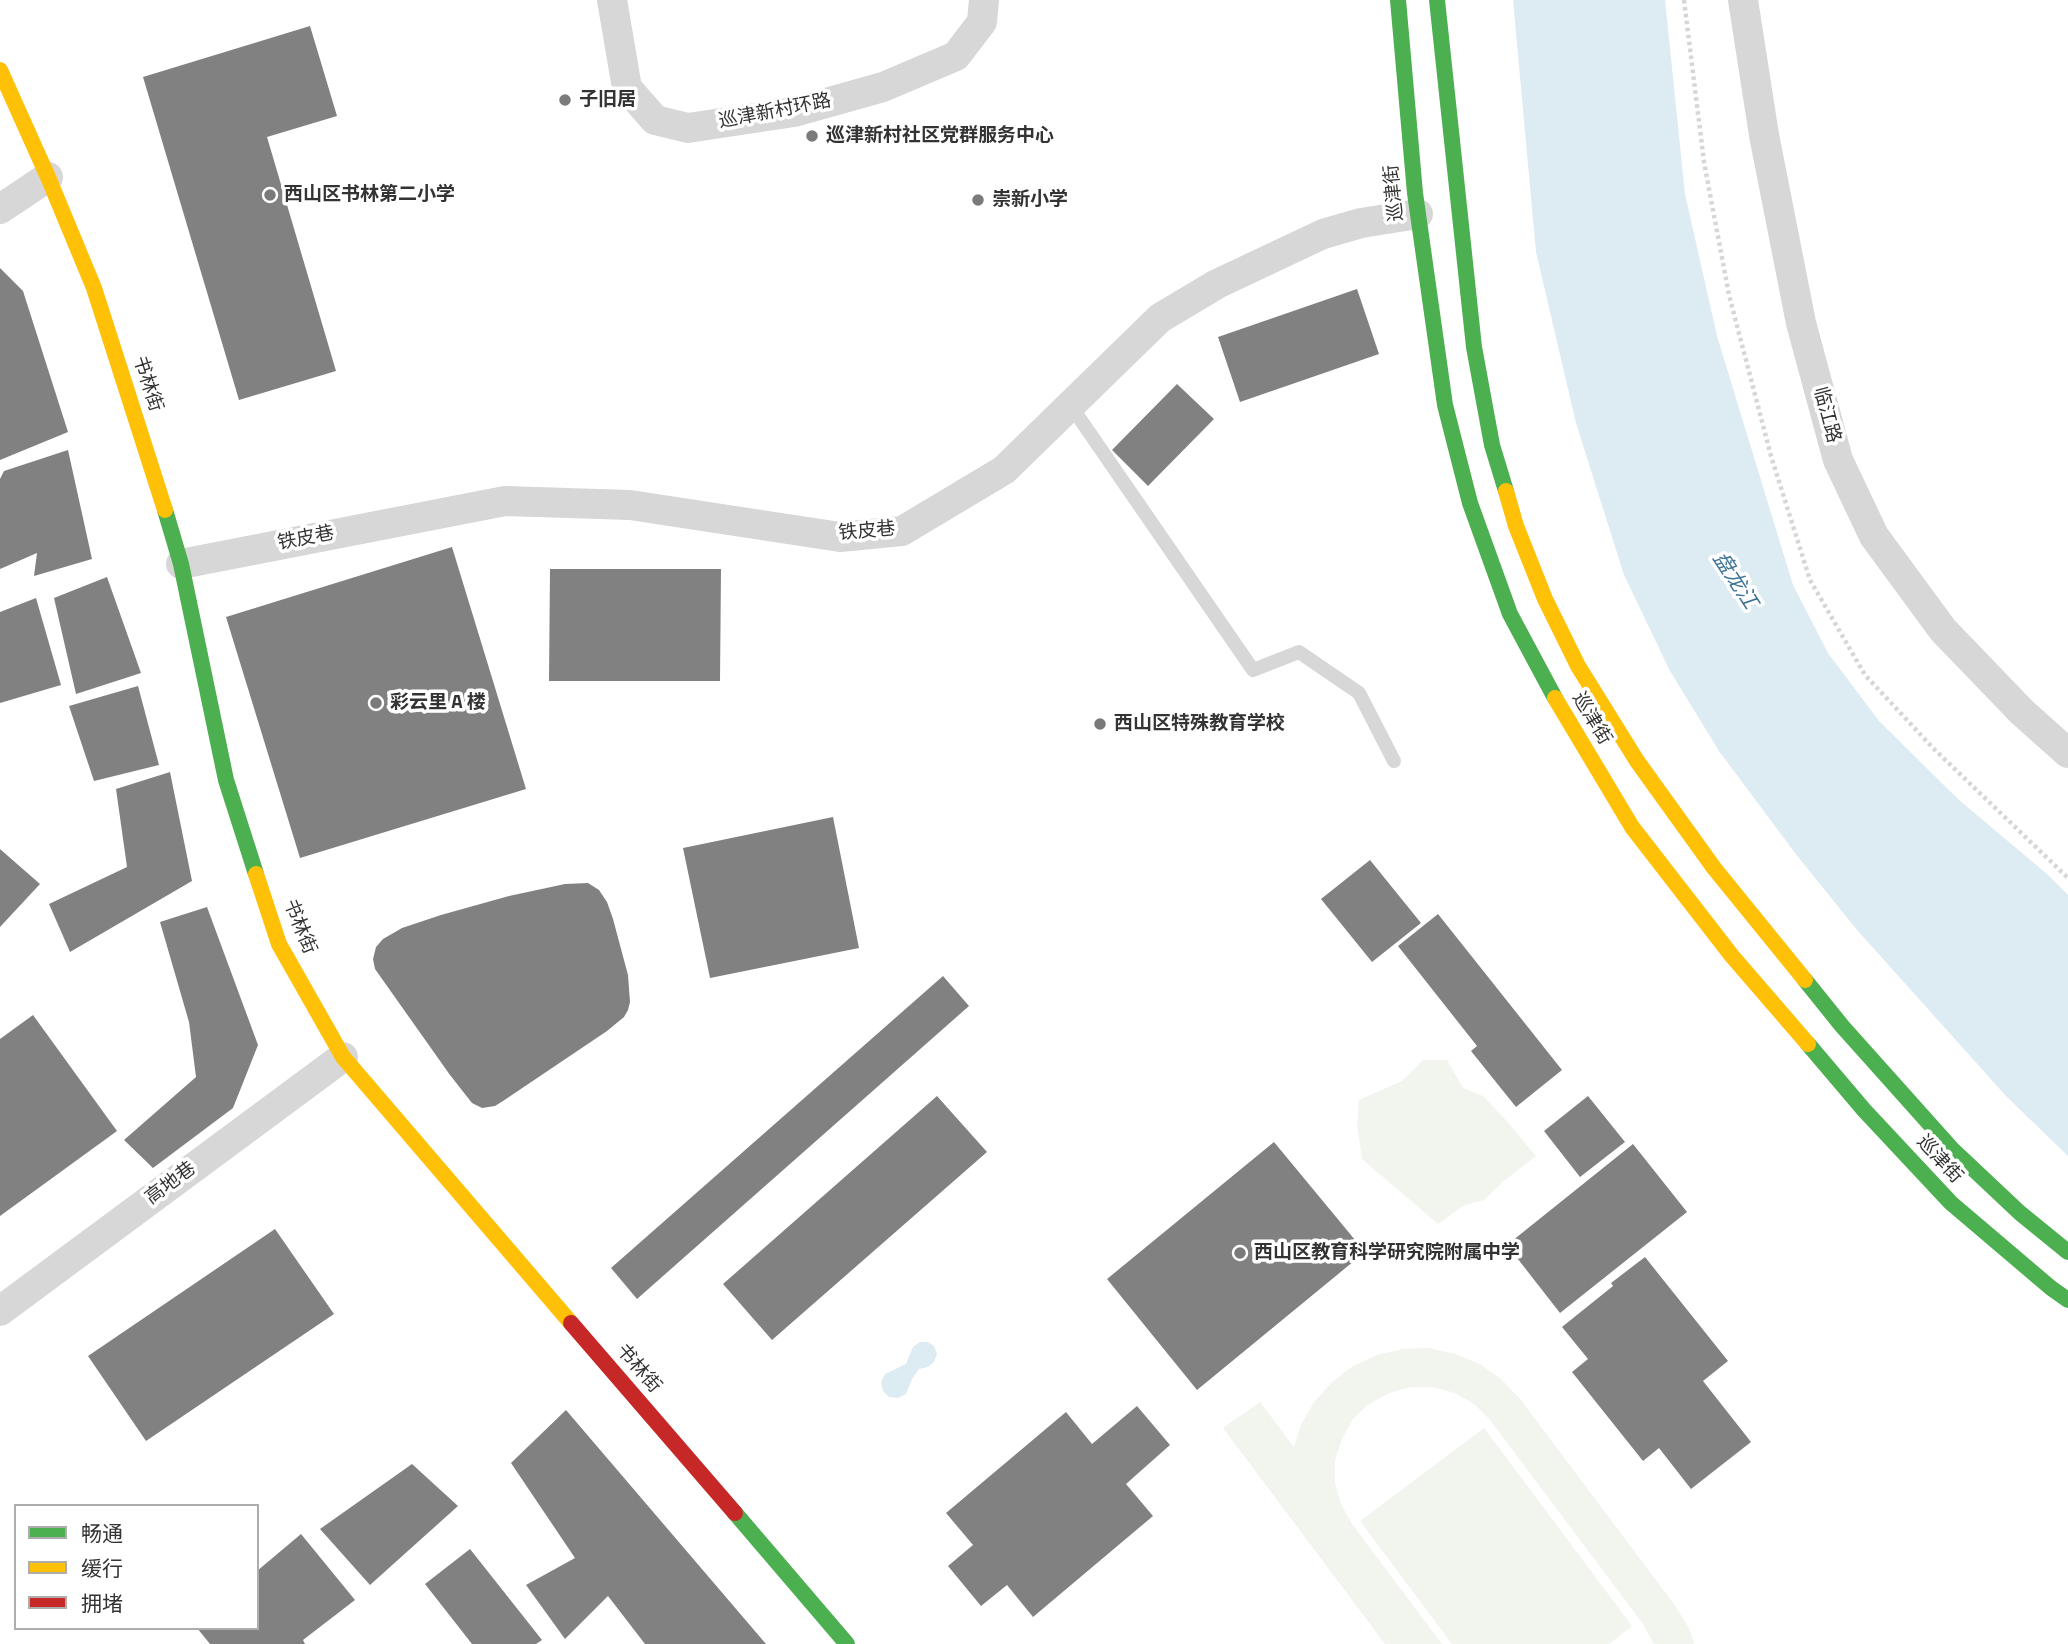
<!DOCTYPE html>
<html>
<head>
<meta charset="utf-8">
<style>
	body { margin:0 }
	#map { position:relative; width:2068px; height:1644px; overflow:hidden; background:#fff; font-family:"Titillium Web","Noto Sans SC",sans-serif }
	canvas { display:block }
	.legend { position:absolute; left:14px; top:1504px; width:245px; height:126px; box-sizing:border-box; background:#fff; border:2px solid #adadad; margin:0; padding:9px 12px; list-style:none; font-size:21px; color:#333 }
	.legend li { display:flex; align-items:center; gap:14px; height:35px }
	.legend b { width:35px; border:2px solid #adadad }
</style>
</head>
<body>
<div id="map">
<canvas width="2068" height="1644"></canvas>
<ul class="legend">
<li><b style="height:9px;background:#4caf50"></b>畅通</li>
<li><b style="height:9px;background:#ffc107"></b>缓行</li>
<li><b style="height:9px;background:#c62828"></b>拥堵</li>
</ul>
</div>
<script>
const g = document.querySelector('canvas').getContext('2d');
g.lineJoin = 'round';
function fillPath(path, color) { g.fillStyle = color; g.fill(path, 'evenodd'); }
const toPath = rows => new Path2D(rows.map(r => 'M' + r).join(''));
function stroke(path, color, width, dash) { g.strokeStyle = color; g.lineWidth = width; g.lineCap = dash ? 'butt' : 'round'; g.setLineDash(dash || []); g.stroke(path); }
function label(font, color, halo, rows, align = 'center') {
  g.font = font + ' "Titillium Web","Noto Sans SC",sans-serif'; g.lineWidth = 7; g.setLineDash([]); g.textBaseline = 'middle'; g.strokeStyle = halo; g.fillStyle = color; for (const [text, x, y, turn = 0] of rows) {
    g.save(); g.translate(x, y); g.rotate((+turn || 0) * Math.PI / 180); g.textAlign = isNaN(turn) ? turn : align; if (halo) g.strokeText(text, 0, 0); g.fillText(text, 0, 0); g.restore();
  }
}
fillPath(toPath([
	[1423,1060,1447,1060,1463,1088,1483,1096,1504,1118,1536,1156,1505,1180,1484,1200,1463,1206,1438,1224,1362,1159,1357,1124,1359,1100,1402,1081],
	[1429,1348,1455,1354,1480,1364,1501,1379,1520,1399,1676,1607,1690,1630,1694,1644,1654,1644,1643,1624,1490,1420,1474,1404,1455,1393,1433,1387,1411,1387,1389,1393,1369,1404,1353,1419,1342,1439,1335,1460,1335,1483,1341,1504,1352,1524,1442,1644,1385,1644,1223,1428,1260,1402,1294,1447,1301,1425,1314,1402,1332,1382,1353,1366,1377,1355,1403,1349],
	[1484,1428,1632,1626,1609,1644,1452,1644,1360,1521]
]), '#f1f5ed');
fillPath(toPath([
	[1513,0,1665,0,1685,194,1717,336,1793,585,1828,653,1879,721,1959,800,2047,874,2068,895,2068,1156,2006,1096,1857,930,1795,853,1719,751,1670,671,1624,575,1576,423,1536,252],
	[920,1342,928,1342,934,1346,937,1354,934,1362,928,1367,919,1369,912,1379,906,1394,898,1398,889,1397,883,1391,881,1382,885,1374,906,1364,913,1347]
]), '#ddebf3');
fillPath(toPath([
	[310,26,337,116,267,137,336,371,239,400,143,77],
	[0,268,23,291,68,432,0,460],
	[1357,289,1379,354,1240,402,1218,337],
	[1177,384,1214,419,1148,486,1112,450],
	[68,450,92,559,34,576,37,553,0,569,0,479,4,471],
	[452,547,526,789,300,858,226,617],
	[550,569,721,569,720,681,549,681],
	[107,577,141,673,76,694,54,598],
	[36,598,61,685,0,703,0,612],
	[138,686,159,765,94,781,69,706],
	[170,772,192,881,70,952,49,904,127,867,116,789],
	[833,817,859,948,710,978,683,848],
	[0,849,40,884,0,927],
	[1370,860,1421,923,1372,962,1321,899],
	[588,883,599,890,607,902,613,919,628,975,630,1002,628,1010,624,1017,607,1031,503,1101,495,1106,482,1108,472,1103,450,1075,375,969,373,959,376,947,383,939,402,928,441,915,509,896,565,884],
	[207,907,258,1045,233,1108,153,1168,124,1140,196,1077,189,1022,160,922],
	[1438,914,1562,1070,1516,1107,1471,1051,1477,1046,1398,946],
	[943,976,969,1006,637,1299,611,1268],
	[33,1015,117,1131,0,1216,0,1039],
	[937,1096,987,1152,772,1340,723,1284],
	[1588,1096,1625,1142,1580,1177,1544,1131],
	[1274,1142,1365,1252,1197,1390,1107,1279],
	[1633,1144,1687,1212,1560,1313,1507,1245],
	[275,1229,334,1314,146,1441,88,1356],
	[1645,1257,1728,1361,1703,1381,1751,1442,1691,1489,1659,1448,1643,1461,1572,1372,1588,1359,1562,1327,1613,1286,1611,1283],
	[1137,1406,1170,1445,1126,1484,1153,1516,1033,1617,1007,1585,981,1606,948,1566,973,1545,946,1513,1066,1412,1092,1444],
	[566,1410,766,1644,645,1644,608,1596,565,1639,526,1585,575,1558,511,1463],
	[412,1464,458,1506,370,1585,320,1529],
	[301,1534,355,1600,303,1640,305,1644,210,1644,197,1628,257,1628,257,1571],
	[470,1549,542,1640,536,1644,472,1644,425,1584]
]), '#818181');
stroke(toPath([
	[1684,0,1704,162,1729,295,1771,456,1810,580,1865,675,1934,749,2068,878]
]), '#d6d6d6', 4.5, [3.5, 3.5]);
stroke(toPath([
	[1071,406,1253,670,1299,652,1359,693,1394,761]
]), '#d7d7d7', 14);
stroke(toPath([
	[612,0,627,88,655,120,688,128,794,112,883,87,956,56,982,22,984,0],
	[1743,0,1764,135,1801,323,1838,460,1874,536,1943,630,2022,712,2068,753],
	[0,209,48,177],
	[181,564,505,501,630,505,840,537,902,531,1004,470,1160,318,1217,284,1323,234,1361,223,1418,214],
	[0,1311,343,1057]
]), '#d7d7d7', 30);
stroke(toPath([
	[1398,0,1415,193,1445,405,1470,503,1510,614,1555,698],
	[1437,0,1474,347,1492,445,1506,491],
	[165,510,181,564,226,780,256,874],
	[1805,980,1842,1026,1952,1149,2020,1213,2068,1252],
	[1808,1044,1864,1110,1951,1203,2051,1288,2068,1300],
	[735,1513,847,1644]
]), '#4caf50', 16);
stroke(toPath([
	[0,70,48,177,94,288,165,510],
	[1506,491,1516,526,1545,599,1578,666,1637,761,1714,868,1805,980],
	[1555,698,1632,827,1732,956,1808,1044],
	[256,874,279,944,343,1057,571,1323]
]), '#ffc107', 16);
stroke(toPath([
	[571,1323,735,1513]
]), '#c62828', 16);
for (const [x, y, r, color] of [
	[565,100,7,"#7a7a7a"],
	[812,136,7,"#7a7a7a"],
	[270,195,7,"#7a7a7a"],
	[978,200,7,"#7a7a7a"],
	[376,703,7,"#7a7a7a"],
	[1100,724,7,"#7a7a7a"],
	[1240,1253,7,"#7a7a7a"]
]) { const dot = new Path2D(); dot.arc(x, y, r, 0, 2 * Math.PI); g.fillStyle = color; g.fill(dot); stroke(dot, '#fff', 2.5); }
label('bold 19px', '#333', '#fff', [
	["子旧居",579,100],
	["巡津新村社区党群服务中心",826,136],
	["西山区书林第二小学",284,195],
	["崇新小学",992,200],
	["彩云里 A 楼",390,703],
	["西山区特殊教育学校",1114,724],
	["西山区教育科学研究院附属中学",1254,1253]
], 'left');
label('19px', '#333', '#fff', [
	["巡津新村环路",775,112,-11],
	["巡津街",1395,193,-96],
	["书林街",147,384,72],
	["临江路",1826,415,75],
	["铁皮巷",867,532,-5],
	["铁皮巷",306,539,-11],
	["巡津街",1591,719,59],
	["书林街",299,927,68],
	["巡津街",1939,1160,47],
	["高地巷",171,1184,-37],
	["书林街",638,1369,49]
]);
label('italic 21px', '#3f7597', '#fff', [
	["盘龙江",1734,581,57]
]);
</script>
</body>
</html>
